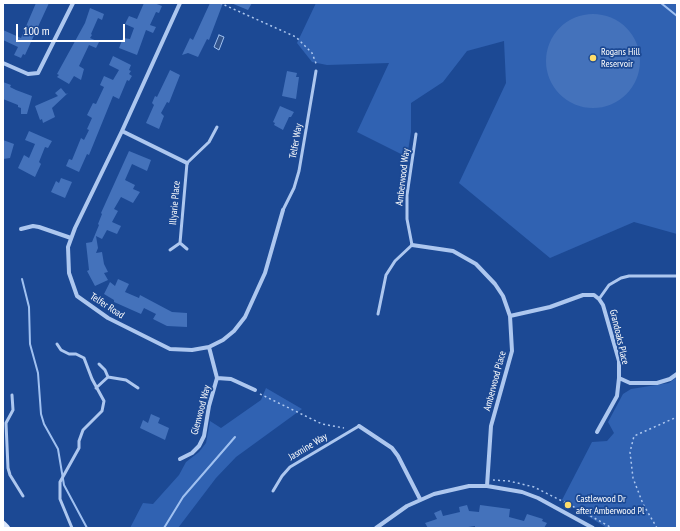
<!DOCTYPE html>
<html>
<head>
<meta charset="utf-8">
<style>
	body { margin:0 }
	#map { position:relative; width:680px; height:531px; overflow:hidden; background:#1c4994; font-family:"PT Sans Narrow",sans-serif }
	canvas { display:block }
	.frame { position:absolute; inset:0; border:4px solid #fff; pointer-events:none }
	.scale { position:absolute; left:16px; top:24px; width:109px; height:18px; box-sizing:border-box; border:2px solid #fff; border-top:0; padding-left:5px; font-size:12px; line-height:14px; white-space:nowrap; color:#fff; -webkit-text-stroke:3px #1c4994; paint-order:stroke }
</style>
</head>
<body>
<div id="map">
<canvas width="680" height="531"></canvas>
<div class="frame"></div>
<div class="scale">100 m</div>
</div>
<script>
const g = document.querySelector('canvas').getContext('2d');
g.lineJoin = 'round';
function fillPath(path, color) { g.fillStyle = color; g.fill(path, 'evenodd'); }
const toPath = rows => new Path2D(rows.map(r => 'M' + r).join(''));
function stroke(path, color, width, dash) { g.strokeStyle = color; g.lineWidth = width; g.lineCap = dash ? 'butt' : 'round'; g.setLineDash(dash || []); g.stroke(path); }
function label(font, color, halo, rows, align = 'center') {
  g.font = font + ' "PT Sans Narrow",sans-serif'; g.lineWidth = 3.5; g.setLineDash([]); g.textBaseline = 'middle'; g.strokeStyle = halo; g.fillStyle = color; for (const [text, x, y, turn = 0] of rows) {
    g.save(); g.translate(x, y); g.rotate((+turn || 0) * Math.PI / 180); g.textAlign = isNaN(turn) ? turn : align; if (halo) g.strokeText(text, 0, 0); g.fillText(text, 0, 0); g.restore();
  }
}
fillPath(toPath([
	[316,3,677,3,677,234,634,222,550,258,459,183,506,83,504,41,467,51,443,82,411,103,411,132,407,157,357,132,389,63,327,65,312,62,297,43],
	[677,377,677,528,607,528,562,500,592,442,607,441,614,433,608,422,623,394,631,389,669,383],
	[266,388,302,409,236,457,216,478,178,528,130,528,143,503,153,504,179,475,186,462,199,452,206,443,210,421,221,428,261,400]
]), '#3062b2');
const water = toPath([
	[219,35,224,37,219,50,214,47,219,35]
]);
fillPath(water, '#34558c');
stroke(water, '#a0c1f1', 1);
stroke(toPath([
	[661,3,677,16],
	[22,279,29,307,30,344,38,373,41,414,44,424,58,449,64,485,87,528],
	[164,528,183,497,235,437]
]), '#a0c1f1', 2);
fillPath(toPath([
	[36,3,49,3,25,55,23,54,21,58,14,55,18,47,3,40,3,30,21,38],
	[144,3,154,3,162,6,159,13,156,12,150,25,156,27,153,33,146,30,137,55,119,48,123,38,130,39,134,28,125,24,129,16,137,19],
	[210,3,223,3,209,40,207,39,198,57,188,53,182,55,190,38,193,40],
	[231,3,252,3,248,10],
	[90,8,104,14,102,20,98,18,91,34,92,35,90,38,99,42,96,48,89,45,79,66,84,69,81,80,74,76,69,84,57,77,59,75,57,74,85,23],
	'546 61a47 47 0 1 1 94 0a47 47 0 1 1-94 0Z',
	[113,56,131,65,129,70,131,71,129,74,132,76,129,81,127,80,119,99,113,96,89,155,87,154,79,172,66,166,69,159,72,160,81,138,84,140,89,130,87,129,92,118,87,115,93,103,96,104,104,87,100,85,104,76,113,80,119,70,109,65],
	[170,70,180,75,169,103,167,102,161,113,164,116,159,129,146,123,154,105,152,103,155,96,157,97],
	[287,71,297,73,296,77,299,77,296,99,282,96],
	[3,82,11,85,10,87,16,90,32,96,27,114,21,114,21,108,18,107,18,105,3,99],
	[61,88,66,94,68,93,52,108,55,117,43,123,42,119,40,120,35,106,58,96,55,93],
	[280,106,294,112,291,117,289,117,283,130,274,125,275,123,273,122],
	[29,131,52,141,48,148,45,147,39,162,41,164,35,177,18,168,24,155,29,158,35,144,25,140],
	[3,140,14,144,10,158,3,159],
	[129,151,151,160,147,171,132,164,125,180,135,185,133,189,140,192,133,203,121,197,114,209,118,211,112,222,121,226,117,234,107,230,102,239,96,236,98,248,96,253,102,252,104,264,108,272,104,273,108,280,95,286,87,271,89,270,86,243,92,242,99,225,98,224,102,214,101,213],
	[61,178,72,182,65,198,51,192,56,181,59,183],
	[118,279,129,284,125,292,139,298,140,295,172,312,187,313,187,327,167,326,153,319,156,314,144,308,141,314,114,302,114,300,104,294,110,282,115,286],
	[151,414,160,418,158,423,169,428,165,440,140,428,143,420,148,423],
	[467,505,469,511,479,512,480,505,510,509,509,517,524,521,527,514,543,519,542,521,547,523,544,528,475,528,475,526,462,528,428,528,425,523,437,519,434,513,441,510,443,516,460,512,459,507]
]), '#4472bb');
stroke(toPath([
	[220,3,296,37,312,53,317,66],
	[260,394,322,424,344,428],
	[493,480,509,481,534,487,580,510,612,528],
	[657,528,643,504,633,478,630,452,634,436,677,417]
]), '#adc7ef', 1.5, [2, 3]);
stroke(toPath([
	[283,210,294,188,299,171,316,71],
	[187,249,180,243,187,163,209,142,217,127],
	[170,250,180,243],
	[599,299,609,285,621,278,629,276,677,276],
	[378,314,386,275,395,261,412,245,407,219,407,195,416,134],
	[57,344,61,350,69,354,76,354,84,358,92,379,104,401,102,411,83,430,79,441,79,448,60,482,60,499,72,528],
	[99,364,105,370,108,377,126,380,138,388],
	[96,388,108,377],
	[12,395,13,410,6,423,8,468,10,475,23,496],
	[273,491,282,476,290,467,359,426]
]), '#adc7ef', 3);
stroke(toPath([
	[180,3,122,131,75,228,68,247,69,273,77,296,108,318,170,349,192,350,209,347,223,340,234,331,245,317,265,273,283,210],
	[3,63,28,74,38,73,73,3],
	[122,131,187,163],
	[21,229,33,226,39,227,71,238],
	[412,245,453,251,476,264,495,284,503,296,510,316,512,351,491,426,487,486],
	[510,316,550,307,583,295,594,295,599,299,603,305,619,361,619,378,617,396,597,432],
	[217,378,231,379,255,390],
	[619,378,630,383,657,383,670,379,677,374],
	[359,426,392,448,398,456,420,499],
	[180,459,192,453,199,446,204,436,209,406,217,378,209,347],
	[376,528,407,506,434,494,469,486,487,486,522,492,538,498,593,528]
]), '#adc7ef', 4);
stroke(toPath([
	[3,525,6,528]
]), '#dbe7fb', 8);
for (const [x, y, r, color] of [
	[593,58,4,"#ffdd6b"],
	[568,505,4,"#ffdd6b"]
]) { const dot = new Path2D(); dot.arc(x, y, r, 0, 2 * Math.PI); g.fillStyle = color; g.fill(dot); stroke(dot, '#1c4994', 1.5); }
label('10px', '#fff', '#1c4994', [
	["Rogans Hill",601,52],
	["Reservoir",601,64],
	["Castlewood Dr",576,499],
	["after Amberwood Pl",576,511]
], 'left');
label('10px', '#fff', '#1c4994', [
	["Telfer Way",296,141,-80],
	["Amberwood Way",403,177,-83],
	["Illyarie Place",175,203,-85],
	["Telfer Road",107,306,33],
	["Grandoaks Place",619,337,77],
	["Amberwood Place",495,381,-75],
	["Glenwood Way",201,410,-75],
	["Jasmine Way",308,447,-31]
]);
</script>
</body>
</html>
